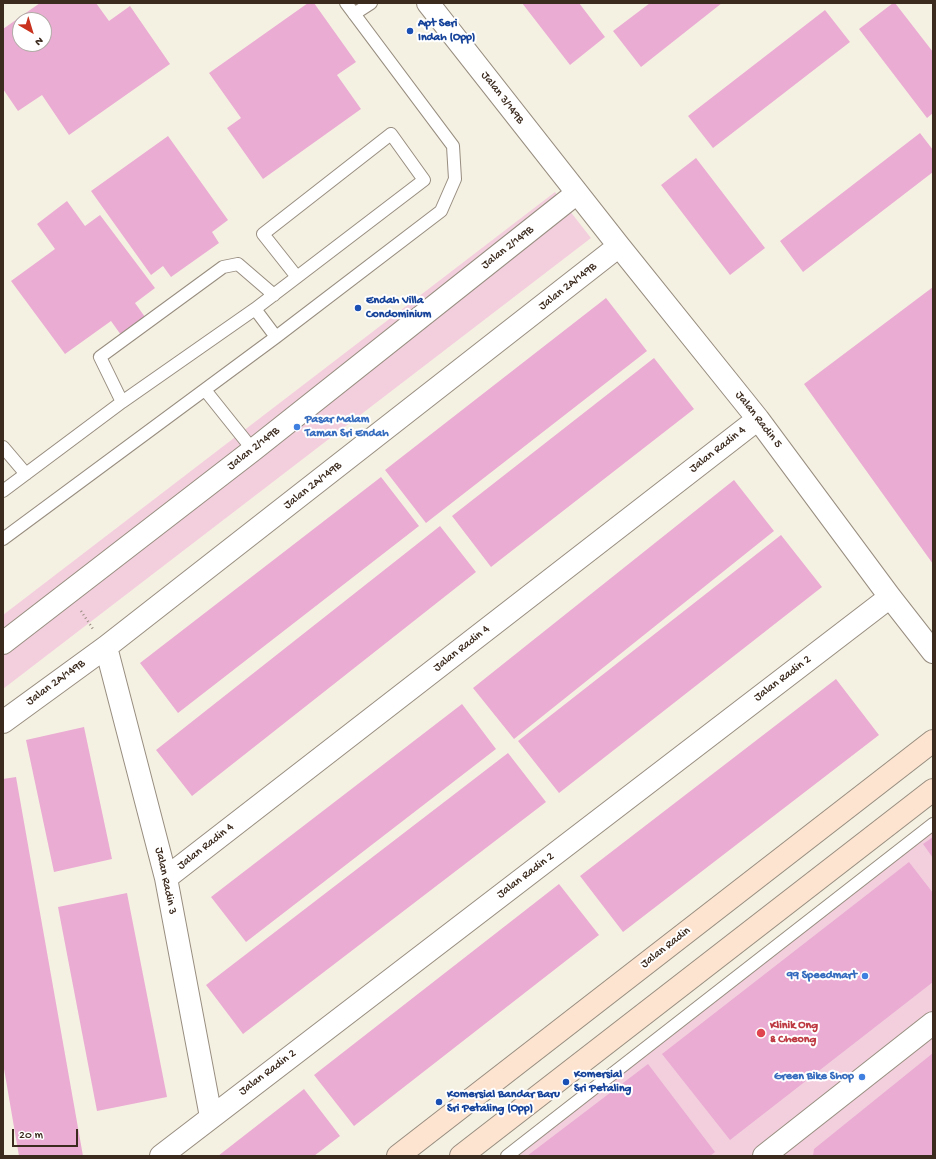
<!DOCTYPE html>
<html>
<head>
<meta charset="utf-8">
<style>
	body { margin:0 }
	#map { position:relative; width:936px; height:1159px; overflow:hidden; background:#f5f1e2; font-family:"Gochi Hand",sans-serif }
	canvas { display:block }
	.frame { position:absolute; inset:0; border:4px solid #3b2a1e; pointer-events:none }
	.north { position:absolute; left:12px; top:12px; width:40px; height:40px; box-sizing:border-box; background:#fff; border:1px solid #b1aaa5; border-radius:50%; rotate:142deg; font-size:11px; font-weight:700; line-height:16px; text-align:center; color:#3b2a1e }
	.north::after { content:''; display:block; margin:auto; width:14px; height:18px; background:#c8321e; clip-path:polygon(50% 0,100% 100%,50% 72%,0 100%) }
	.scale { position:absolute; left:12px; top:1129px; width:66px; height:18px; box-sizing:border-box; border:2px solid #3b2a1e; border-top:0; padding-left:5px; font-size:12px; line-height:14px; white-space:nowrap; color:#3b2a1e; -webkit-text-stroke:3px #fff; paint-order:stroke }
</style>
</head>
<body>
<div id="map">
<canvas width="936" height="1159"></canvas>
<div class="frame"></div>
<div class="north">N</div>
<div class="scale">20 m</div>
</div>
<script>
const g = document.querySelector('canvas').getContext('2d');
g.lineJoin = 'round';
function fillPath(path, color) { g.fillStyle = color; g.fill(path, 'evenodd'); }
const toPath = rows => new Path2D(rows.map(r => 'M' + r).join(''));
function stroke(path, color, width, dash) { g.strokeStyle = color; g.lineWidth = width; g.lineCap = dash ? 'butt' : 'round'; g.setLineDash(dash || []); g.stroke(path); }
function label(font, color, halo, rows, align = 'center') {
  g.font = font + ' "Gochi Hand",sans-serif'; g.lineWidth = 4; g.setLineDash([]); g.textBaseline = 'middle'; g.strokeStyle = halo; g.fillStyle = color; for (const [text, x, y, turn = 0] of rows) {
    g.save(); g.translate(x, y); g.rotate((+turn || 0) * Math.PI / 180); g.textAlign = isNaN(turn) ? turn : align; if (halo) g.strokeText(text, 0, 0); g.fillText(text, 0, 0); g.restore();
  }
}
fillPath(toPath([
	[555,192,591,238,3,689,3,615],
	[933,823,933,1156,499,1156]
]), '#f3cfde');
fillPath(toPath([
	[40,3,96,3,109,21,130,6,170,64,69,135,42,95,18,111,3,89,3,29],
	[20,20,44,20,44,44,20,44],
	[308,3,314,3,356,62,337,75,361,109,263,179,227,128,241,118,209,73],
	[522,3,579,3,605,37,570,65],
	[650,3,722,3,641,67,613,31],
	[893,3,895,3,933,52,933,113,927,118,859,29],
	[825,10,850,42,713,148,688,116],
	[920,133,933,150,933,172,803,272,780,241],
	[168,136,228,220,212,232,219,243,171,277,163,266,151,275,91,191],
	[696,158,765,248,730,275,661,185],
	[67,201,85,226,100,215,155,288,135,303,145,317,121,335,111,321,65,354,11,281,55,249,37,224],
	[933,287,933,564,804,384],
	[606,298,647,351,426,523,385,470],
	[654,358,694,409,491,567,452,516],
	[381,477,419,526,178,713,140,663],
	[734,480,774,531,514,739,473,688],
	[440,526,476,572,192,796,156,750],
	[781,535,822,587,559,793,518,741],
	[836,679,879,735,623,932,580,876],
	[462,704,496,749,246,942,211,897],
	[84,727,112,859,54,872,26,740],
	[508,753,546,802,243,1034,206,985],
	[16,777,83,1156,19,1156,3,1063,3,779],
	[933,837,933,858,923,844],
	[909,862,933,893,933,982,730,1140,662,1054],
	[559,884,599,935,354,1126,314,1075],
	[127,893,167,1097,97,1111,58,907],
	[933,1053,933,1156,813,1156,814,1149],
	[648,1064,715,1152,710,1156,527,1156],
	[304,1089,340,1136,314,1156,218,1156]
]), '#eaacd3');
const lane = toPath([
	[354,14,371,3],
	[255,309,122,402,100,357,223,267,238,264,274,295],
	[276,337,255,309,297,277,424,180,391,134,263,234,297,277],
	[205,390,253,450],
	[3,447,26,474],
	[3,491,122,402],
	[3,539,276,337,441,211,455,179,453,146,346,3],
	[507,1156,933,824]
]);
const street = toPath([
	[428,3,619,246,758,419,890,597,933,652],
	[3,643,253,450,577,193],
	[106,647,166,878,211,1117],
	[3,722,106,647,619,246],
	[166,878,758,419],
	[161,1156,890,597],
	[764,1156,933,1023]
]);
const secondary = toPath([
	[398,1156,933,741],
	[461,1156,933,790]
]);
stroke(lane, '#988e80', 14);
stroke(street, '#988e80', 24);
stroke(secondary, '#988e80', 24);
stroke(toPath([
	[81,611,93,629]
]), '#988e80', 2.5, [1, 3]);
stroke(lane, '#fff', 12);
stroke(street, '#fff', 22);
stroke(secondary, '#fde4d0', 22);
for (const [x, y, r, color] of [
	[410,31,4,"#1a4fb4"],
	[358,308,4,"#1a4fb4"],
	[297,427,4,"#3f7fe0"],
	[865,976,4,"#3f7fe0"],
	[761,1033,5,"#e0444e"],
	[862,1077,4,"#3f7fe0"],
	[566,1082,4,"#1a4fb4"],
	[439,1102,4,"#1a4fb4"]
]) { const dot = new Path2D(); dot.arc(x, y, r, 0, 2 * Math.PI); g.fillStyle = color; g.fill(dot); stroke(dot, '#fff', 1.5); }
label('bold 12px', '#164399', '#fff', [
	["Apt Seri",418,24],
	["Indah (Opp)",418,38],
	["Endah Villa",366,301],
	["Condominium",366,315],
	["Komersial",574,1075],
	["Sri Petaling",574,1089],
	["Komersial Bandar Baru",447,1095],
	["Sri Petaling (Opp)",447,1109]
], 'left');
label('12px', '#3b2a1e', '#fff', [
	["Jalan 3/149B",502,98,52],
	["Jalan 2/149B",508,248,-38],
	["Jalan 2A/149B",568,287,-38],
	["Jalan Radin 5",758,420,52],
	["Jalan 2/149B",254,449,-38],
	["Jalan Radin 4",718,450,-38],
	["Jalan 2A/149B",313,486,-38],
	["Jalan Radin 4",462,649,-38],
	["Jalan Radin 2",783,679,-37],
	["Jalan 2A/149B",56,683,-36],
	["Jalan Radin 4",206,847,-38],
	["Jalan Radin 2",526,876,-37],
	["Jalan Radin 3",165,881,78],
	["Jalan Radin",666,948,-38],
	["Jalan Radin 2",268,1073,-37]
]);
label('bold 12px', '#366cbe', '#fff', [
	["Pasar Malam",305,420,"left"],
	["Taman Sri Endah",305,434,"left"],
	["99 Speedmart",857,976],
	["Green Bike Shop",854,1077]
], 'right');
label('bold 12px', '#be3a42', '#fff', [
	["Klinik Ong",770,1026],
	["& Cheong",770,1040]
], 'left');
</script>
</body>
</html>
